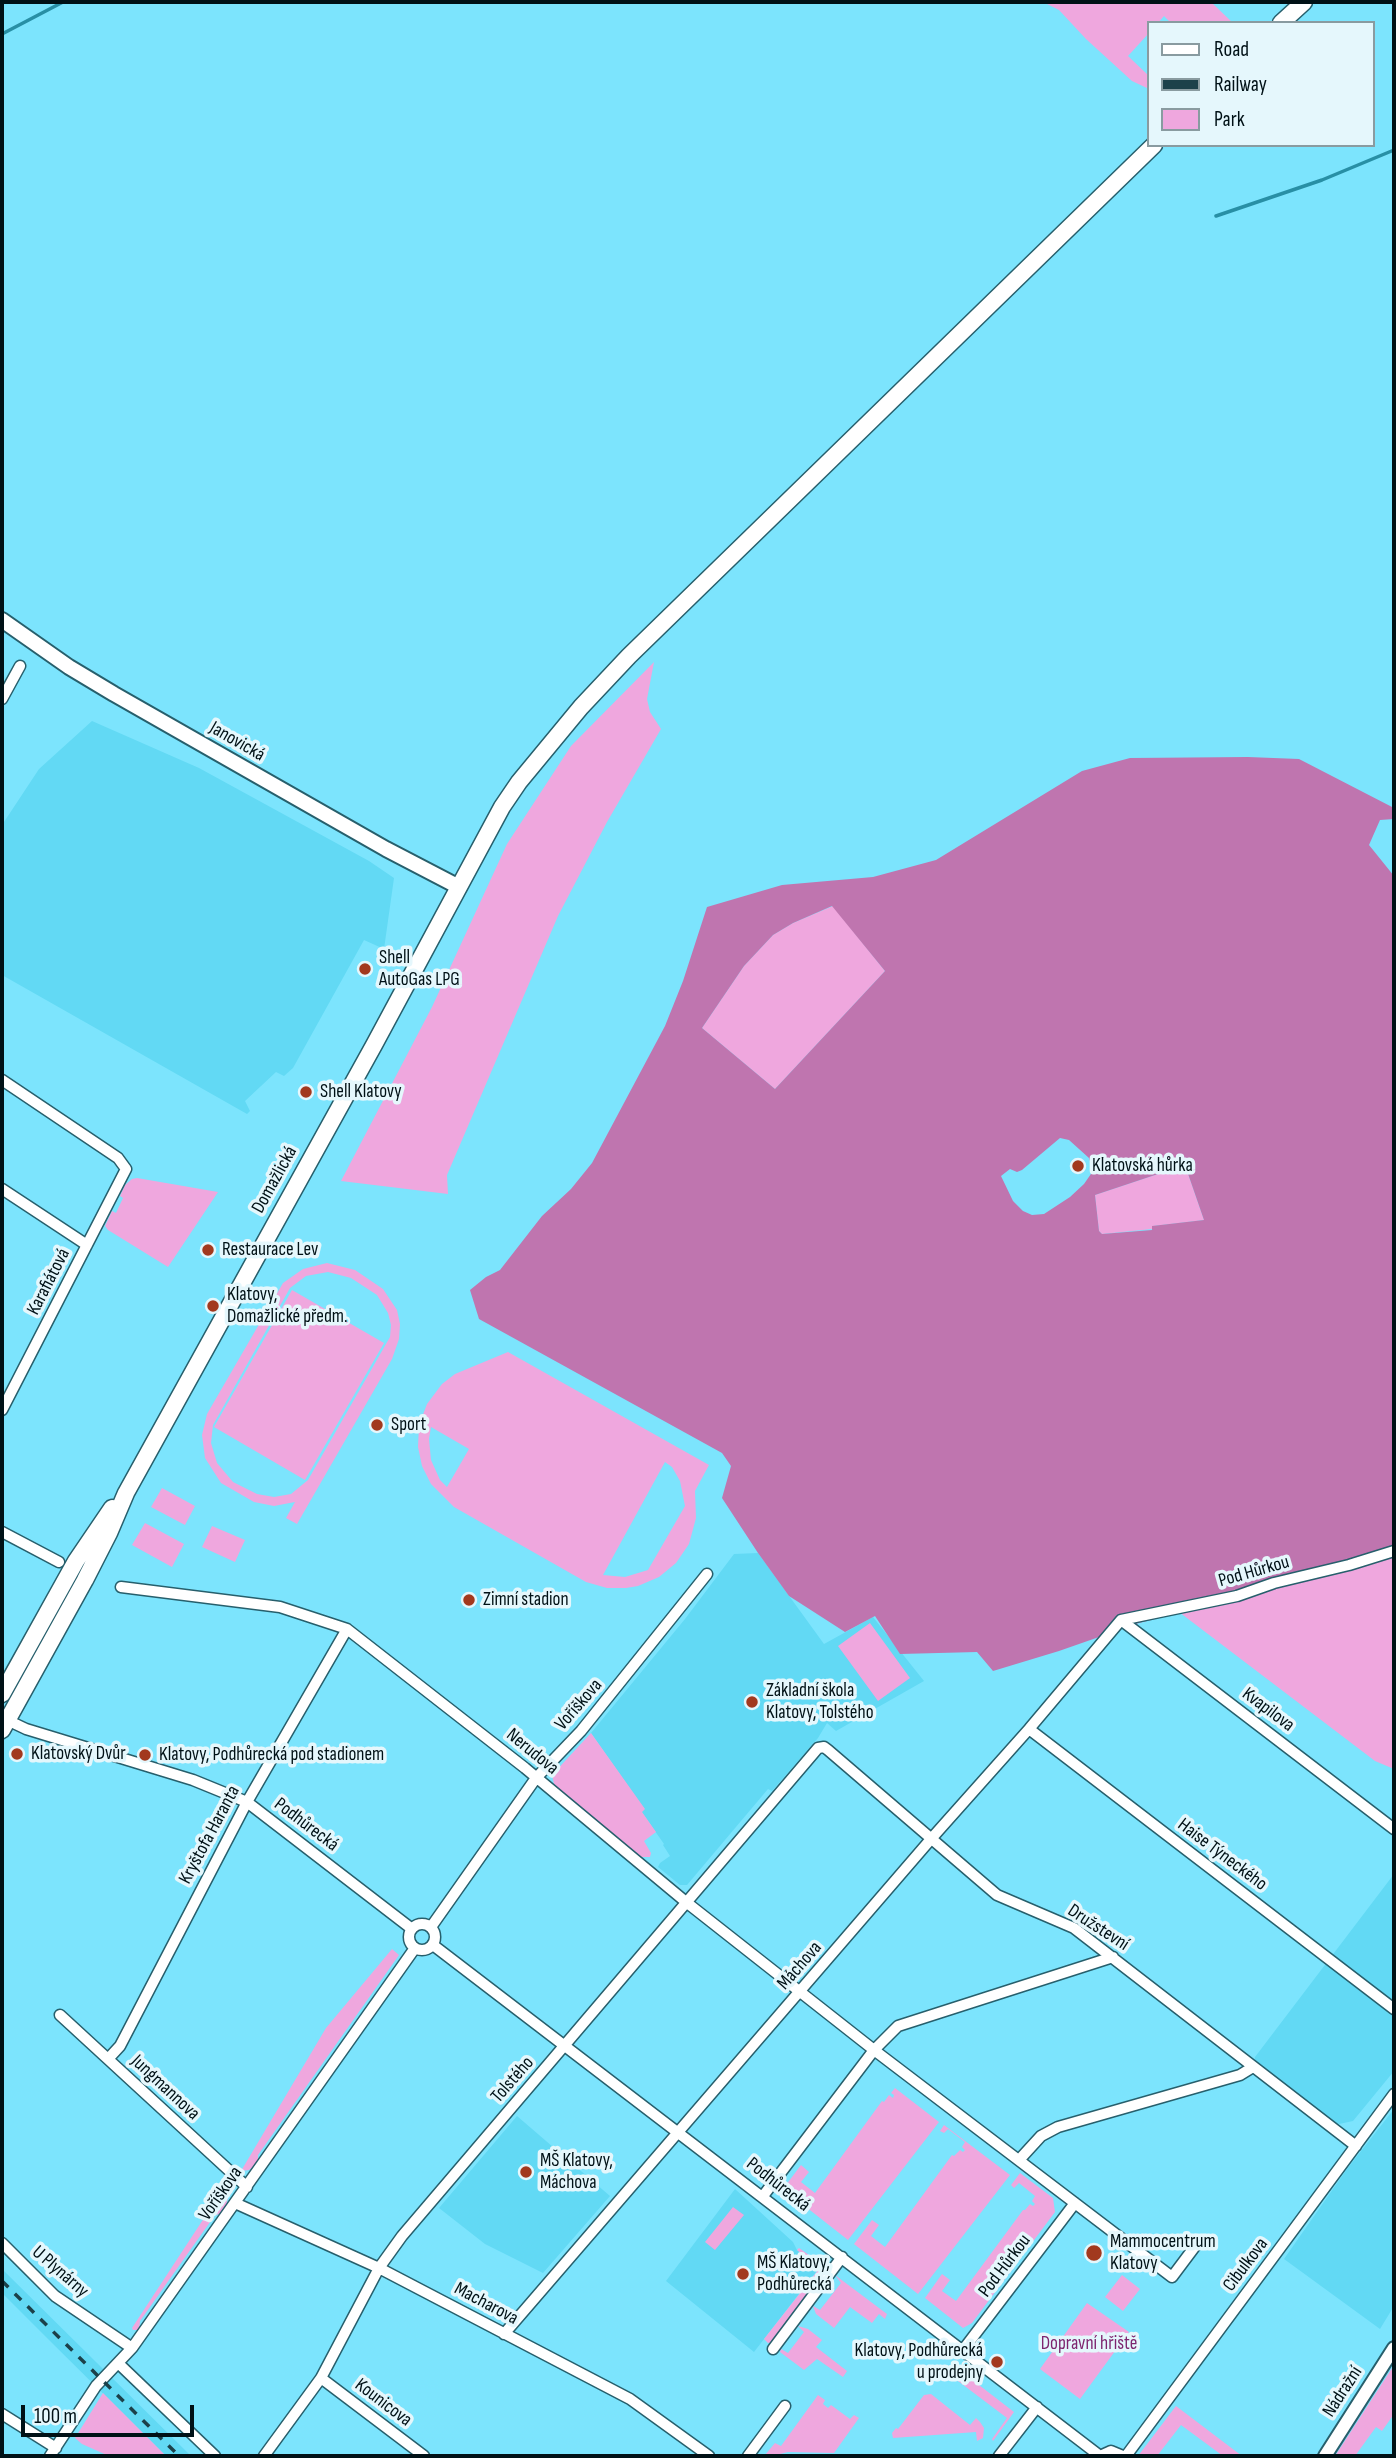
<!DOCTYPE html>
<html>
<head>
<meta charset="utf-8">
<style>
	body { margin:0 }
	#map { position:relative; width:1396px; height:2458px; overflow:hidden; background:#7ce4fd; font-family:"Sofia Sans Condensed",sans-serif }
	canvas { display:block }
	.frame { position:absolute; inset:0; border:4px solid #001116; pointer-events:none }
	.legend { position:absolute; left:1147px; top:21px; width:228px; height:126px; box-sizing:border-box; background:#e5f7fc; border:2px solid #899ba0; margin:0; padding:9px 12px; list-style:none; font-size:21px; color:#001116 }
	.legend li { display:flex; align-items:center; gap:14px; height:35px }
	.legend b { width:35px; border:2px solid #899ba0 }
	.scale { position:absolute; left:21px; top:2405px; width:173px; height:32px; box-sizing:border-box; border:4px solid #001116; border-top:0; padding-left:9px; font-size:21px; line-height:24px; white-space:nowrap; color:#001116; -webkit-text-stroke:5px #e5f7fc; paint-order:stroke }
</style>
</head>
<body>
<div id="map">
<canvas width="1396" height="2458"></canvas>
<div class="frame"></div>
<ul class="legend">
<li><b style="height:9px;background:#fff"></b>Road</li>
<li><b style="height:9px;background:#1c414a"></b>Railway</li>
<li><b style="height:19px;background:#efa7de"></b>Park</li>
</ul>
<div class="scale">100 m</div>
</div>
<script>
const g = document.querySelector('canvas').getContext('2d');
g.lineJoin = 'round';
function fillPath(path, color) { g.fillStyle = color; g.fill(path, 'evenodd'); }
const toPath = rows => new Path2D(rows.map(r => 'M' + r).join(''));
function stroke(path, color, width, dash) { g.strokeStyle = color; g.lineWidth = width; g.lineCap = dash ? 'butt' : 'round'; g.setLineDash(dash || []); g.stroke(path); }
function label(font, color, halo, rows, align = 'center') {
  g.font = font + ' "Sofia Sans Condensed",sans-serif'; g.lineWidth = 7; g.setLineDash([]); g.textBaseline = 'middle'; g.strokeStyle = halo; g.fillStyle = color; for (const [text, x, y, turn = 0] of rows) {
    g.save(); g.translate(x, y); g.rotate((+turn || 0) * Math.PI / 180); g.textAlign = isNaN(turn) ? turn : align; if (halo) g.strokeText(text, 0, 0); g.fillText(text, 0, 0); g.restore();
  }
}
fillPath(toPath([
	[92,721,199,768,369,861,394,878,384,949,364,940,293,1068,284,1076,276,1072,245,1101,250,1111,247,1114,2,975,2,825,39,769],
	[758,1553,824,1644,873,1617,924,1681,836,1731,827,1723,818,1738,772,1791,768,1789,687,1885,680,1885,658,1867,660,1863,670,1856,663,1845,664,1844,641,1811,644,1809,591,1733,685,1619,734,1554],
	[1394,1874,1394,2071,1353,2121,1330,2126,1253,2067,1255,2057],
	[1394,2109,1394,2306,1380,2329,1284,2259,1347,2169],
	[517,2116,610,2196,543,2273,485,2244,439,2208],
	[735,2189,793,2242,797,2250,819,2268,754,2352,666,2281],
	[2,2269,191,2456,166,2456,48,2339,2,2293]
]), '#62d9f4');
fillPath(toPath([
	[1043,2,1211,2,1233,23,1171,23,1164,16,1158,23,1149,23,1149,33,1128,56,1149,76,1149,89,1132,81,1086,39,1059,10],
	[654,662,647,699,650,712,661,729,607,822,558,916,447,1175,448,1194,341,1181,432,1007,507,844,571,746],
	[833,906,885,971,775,1089,702,1028,744,966,773,935,793,923],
	[1185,1165,1204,1220,1153,1226,1152,1229,1102,1234,1099,1231,1095,1195],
	[137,1178,218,1192,168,1267,108,1230,105,1226,112,1211,116,1213,123,1198,120,1196,125,1185,132,1179],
	[327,1263,355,1270,383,1289,397,1310,400,1324,399,1339,392,1359,297,1524,286,1518,295,1502,274,1506,254,1502,221,1483,205,1458,202,1435,207,1414,283,1283,303,1269],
	[328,1272,351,1278,377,1295,388,1313,391,1325,390,1337,308,1480,291,1494,274,1497,257,1494,233,1482,217,1463,211,1443,213,1425,290,1288,306,1276],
	[292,1290,384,1343,305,1480,214,1427],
	[508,1352,709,1465,695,1491,696,1518,689,1544,676,1563,659,1577,638,1586,626,1588,607,1588,586,1582,454,1507,431,1484,422,1466,418,1447,419,1425,427,1404,442,1384,455,1374],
	[431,1427,469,1449,447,1487,440,1480,431,1460,429,1439],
	[665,1462,672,1467,680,1481,685,1506,648,1570,625,1577,603,1575],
	[162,1488,195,1506,185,1525,151,1507],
	[145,1523,184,1544,172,1567,132,1545],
	[212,1526,245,1540,235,1562,202,1547],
	[1394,1554,1394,1769,1375,1761,1179,1612],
	[870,1623,910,1678,878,1701,838,1646],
	[591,1733,645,1809,642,1812,656,1832,644,1841,651,1853,650,1857,640,1857,635,1855,560,1792,554,1784,552,1775],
	[392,1949,399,1955,258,2155,258,2160,254,2166,249,2170,241,2171,326,2028],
	[895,2088,939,2122,848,2240,783,2189,801,2165,809,2172,801,2182,815,2193,882,2101,884,2102,889,2095,893,2098,894,2095,891,2093],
	[944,2125,1010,2175,918,2294,854,2244,872,2220,879,2225,871,2236,885,2247,952,2155,954,2156,960,2150,963,2152,965,2150,962,2147,965,2142,948,2129,944,2133,940,2131],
	[1020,2173,1053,2198,1055,2212,972,2323,963,2328,925,2298,942,2274,950,2280,942,2291,956,2301,1023,2210,1025,2210,1030,2204,1033,2206,1035,2204,1032,2201,1035,2196,1019,2183,1014,2188,1011,2185],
	[227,2183,229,2192,226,2206,220,2214,215,2215,140,2321,139,2330,133,2330,132,2328],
	[733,2207,744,2215,715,2250,705,2242],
	[799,2248,829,2269,773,2342,768,2343,764,2339,819,2269,797,2250],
	[835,2275,887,2314,885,2319,879,2314,872,2323,850,2307,834,2328,816,2314,813,2306,820,2310,841,2283],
	[1122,2275,1140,2289,1123,2311,1105,2297],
	[1087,2303,1129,2332,1080,2399,1040,2369],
	[798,2326,808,2329,822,2340,816,2347,847,2371,843,2377,817,2359,804,2370,780,2352,781,2349,788,2353,804,2332],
	[1394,2365,1394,2414,1382,2431,1376,2427,1355,2456,1335,2456],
	[957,2368,1014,2412,993,2441,992,2439,1007,2418,950,2375],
	[103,2393,166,2456,109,2456,82,2444,75,2438],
	[931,2394,970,2425,976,2418,980,2422,984,2428,983,2438,977,2441,976,2432,893,2438,892,2433,896,2428,898,2429,924,2395],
	[818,2395,825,2400,823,2404,828,2408,831,2405,850,2419,854,2415,859,2418,834,2453,788,2452,772,2456,765,2455,775,2443,781,2446],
	[1176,2406,1242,2456,1223,2456,1181,2425,1157,2456,1138,2456]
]), '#efa7de');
fillPath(toPath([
	[1248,757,1299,759,1394,808,1394,819,1380,820,1369,845,1394,876,1394,1554,1255,1594,1139,1623,1059,1651,993,1671,977,1652,900,1654,875,1616,845,1632,789,1596,758,1553,722,1498,731,1466,722,1453,479,1319,470,1290,486,1277,500,1270,542,1216,571,1189,592,1163,665,1026,683,981,707,907,782,885,873,877,936,860,1082,771,1130,758],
	[832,906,885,971,775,1089,702,1028,744,966,773,935,793,923],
	[1060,1138,1069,1140,1089,1158,1093,1171,1084,1184,1070,1197,1044,1214,1032,1215,1023,1211,1013,1201,1001,1176,1010,1169,1017,1172,1022,1170],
	[1185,1165,1204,1220,1152,1226,1152,1230,1102,1234,1099,1231,1095,1195]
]), '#bf75af');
stroke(toPath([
	[2,34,63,2],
	[1216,216,1322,180,1394,150]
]), '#288fa5', 3.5);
const minor = toPath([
	[2,699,20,666],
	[2,1080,118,1158,126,1169,2,1410],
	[2,1189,87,1245],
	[2,1532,59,1562],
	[121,1587,280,1607,347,1629,525,1768,686,1902,874,2050,1172,2277,1199,2241],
	[1121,1620,1394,1829],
	[1121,1620,1237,1596,1274,1583,1349,1565,1394,1551],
	[5,1719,26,1729,193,1780,247,1802,412,1929],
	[1029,1729,1394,2009],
	'409 1937a13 13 0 1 1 26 0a13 13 0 1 1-26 0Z',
	[431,1927,536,1778,581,1731,707,1574],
	[433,1945,1100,2456],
	[60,2015,247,2187],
	[108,2059,120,2046,247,1802,347,1629],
	[1019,2160,1041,2136,1058,2127,1240,2075,1253,2067],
	[763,2196,874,2050,898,2026,1113,1957],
	[235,2203,379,2268,630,2399,709,2456],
	[2,2243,55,2296,132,2348],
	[504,2334,931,1839,1029,1729,1121,1620],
	[773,2349,842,2257],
	[963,2350,1075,2203],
	[118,2363,215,2456],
	[321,2378,424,2456],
	[2,2414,56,2448],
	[50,2456,96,2386,132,2348,415,1948],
	[264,2456,321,2378,379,2268,402,2236,818,1748,824,1747,828,1750,997,1895,1074,1928,1356,2146],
	[748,2456,785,2406],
	[999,2456,1037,2407],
	[1100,2456,1111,2451,1123,2456],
	[1126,2456,1394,2094]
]);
const tertiary = toPath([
	[1325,2456,1394,2348]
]);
const secondary = toPath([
	[2,620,69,667,114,694,386,849,459,887]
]);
const primary = toPath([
	[1281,23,1304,2],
	[2,1694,76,1561,112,1508],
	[2,1730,85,1580,109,1533,126,1493,374,1045,502,807,519,782,581,707,629,656,1154,145]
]);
stroke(minor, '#275f6c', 13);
stroke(tertiary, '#275f6c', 16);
stroke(secondary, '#275f6c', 18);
stroke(primary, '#275f6c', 19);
stroke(minor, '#fff', 10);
stroke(tertiary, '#fff', 12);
stroke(secondary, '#fff', 14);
stroke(primary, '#fff', 16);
stroke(toPath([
	[2,2281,179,2456]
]), '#1c414a', 3.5, [9, 9]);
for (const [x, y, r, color] of [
	[365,969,7,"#a2391e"],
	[306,1092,7,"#a2391e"],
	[1078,1166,7,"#a2391e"],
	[208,1250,7,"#a2391e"],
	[213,1306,7,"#a2391e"],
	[377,1425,7,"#a2391e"],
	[469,1600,7,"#a2391e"],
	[752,1702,7,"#a2391e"],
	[17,1754,7,"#a2391e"],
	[145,1755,7,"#a2391e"],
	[526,2172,7,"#a2391e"],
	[1094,2253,9,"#a2391e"],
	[743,2274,7,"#a2391e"],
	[997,2362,7,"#a2391e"]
]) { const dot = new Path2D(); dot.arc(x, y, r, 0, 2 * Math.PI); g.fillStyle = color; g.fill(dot); stroke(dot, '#e5f7fc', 2.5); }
label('19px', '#001116', '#e5f7fc', [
	["Janovická",237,742,30],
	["Domažlická",275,1180,-61],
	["Karafiátová",49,1282,-63],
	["Pod Hůrkou",1254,1572,-16],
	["Voříškova",579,1705,-49],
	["Kvapilova",1268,1710,37],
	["Nerudova",532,1752,39],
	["Podhůrecká",306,1825,37],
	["Kryštofa Haranta",210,1835,-62],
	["Haise Týneckého",1222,1855,37],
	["Družstevní",1098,1928,33],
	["Máchova",800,1966,-49],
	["Tolstého",513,2080,-49],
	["Jungmannova",165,2088,43],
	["Podhůrecká",778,2185,38],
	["Voříškova",221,2194,-55],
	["Cibulkova",1246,2265,-53],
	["Pod Hůrkou",1005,2266,-53],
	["U Plynárny",60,2272,41],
	["Macharova",486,2304,28],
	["Nádražní",1343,2392,-57],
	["Kounicova",383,2403,37]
]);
label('19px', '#001116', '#e5f7fc', [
	["Shell",379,958],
	["AutoGas LPG",379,980],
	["Shell Klatovy",320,1092],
	["Klatovská hůrka",1092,1166],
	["Restaurace Lev",222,1250],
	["Klatovy,",227,1295],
	["Domažlické předm.",227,1317],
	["Sport",391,1425],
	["Zimní stadion",483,1600],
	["Základní škola",766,1691],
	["Klatovy, Tolstého",766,1713],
	["Klatovský Dvůr",31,1754],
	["Klatovy, Podhůrecká pod stadionem",159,1755],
	["MŠ Klatovy,",540,2161],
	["Máchova",540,2183],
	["Mammocentrum",1110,2242],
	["Klatovy",1110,2264],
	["MŠ Klatovy,",757,2263],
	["Podhůrecká",757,2285],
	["Klatovy, Podhůrecká",983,2351,"right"],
	["u prodejny",983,2373,"right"]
], 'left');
label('19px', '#7e256f', '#e5f7fc', [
	["Dopravní hřiště",1089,2344]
]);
</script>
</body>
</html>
